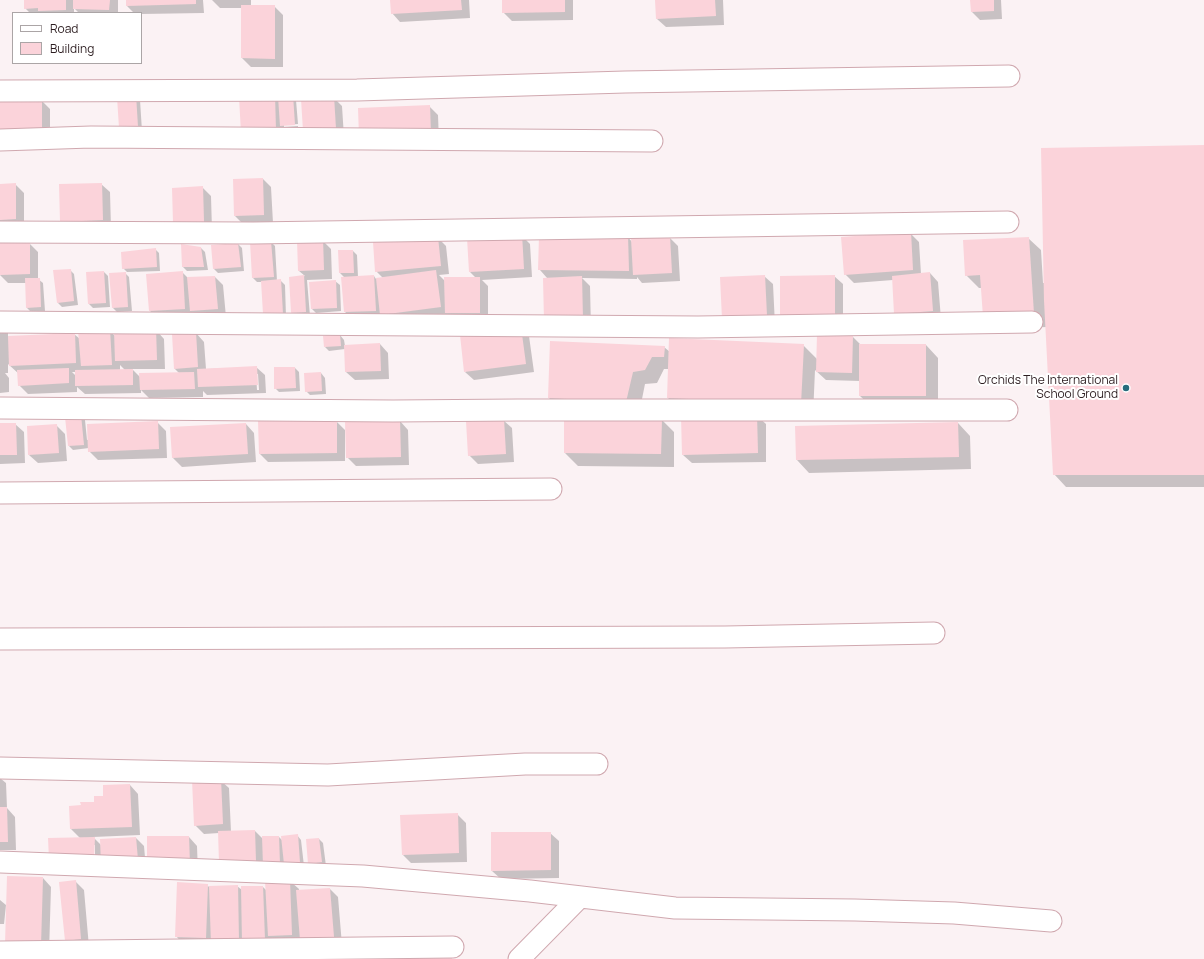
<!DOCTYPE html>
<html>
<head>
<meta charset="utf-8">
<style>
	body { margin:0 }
	#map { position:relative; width:1204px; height:959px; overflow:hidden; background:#fbf2f4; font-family:Manrope,sans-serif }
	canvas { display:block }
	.legend { position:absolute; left:12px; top:12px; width:130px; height:52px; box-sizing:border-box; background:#fff; border:1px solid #aba5a6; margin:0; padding:5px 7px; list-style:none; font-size:12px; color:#2d1e21 }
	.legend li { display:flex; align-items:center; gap:8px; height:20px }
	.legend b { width:20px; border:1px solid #aba5a6 }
</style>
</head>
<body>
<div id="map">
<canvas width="1204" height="959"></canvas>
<ul class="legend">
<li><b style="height:5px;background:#fff"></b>Road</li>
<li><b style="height:11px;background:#fbd3da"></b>Building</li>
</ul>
</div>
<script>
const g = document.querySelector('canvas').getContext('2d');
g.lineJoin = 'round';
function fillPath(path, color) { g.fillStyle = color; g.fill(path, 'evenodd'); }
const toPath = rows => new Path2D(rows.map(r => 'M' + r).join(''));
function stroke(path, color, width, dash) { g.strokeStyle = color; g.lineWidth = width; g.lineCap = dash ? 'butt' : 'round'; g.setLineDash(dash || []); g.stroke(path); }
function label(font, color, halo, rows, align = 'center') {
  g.font = font + ' Manrope,sans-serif'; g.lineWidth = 4; g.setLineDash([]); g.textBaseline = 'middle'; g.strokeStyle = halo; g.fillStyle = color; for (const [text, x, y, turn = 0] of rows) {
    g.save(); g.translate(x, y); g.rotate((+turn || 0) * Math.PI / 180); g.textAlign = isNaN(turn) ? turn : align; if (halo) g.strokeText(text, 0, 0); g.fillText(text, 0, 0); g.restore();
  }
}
fillPath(toPath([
	[25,0,118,0,118,13,79,13,74,8,74,13,30,13,25,8],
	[127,0,203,0,204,13,141,14,141,13,134,13,127,6],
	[212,0,251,0,251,6,274,6,283,15,283,67,251,67,242,58,242,8,220,8],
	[391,0,469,0,470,18,400,22,392,13],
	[503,0,573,0,573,20,512,21,503,12],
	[656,0,723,0,724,25,666,27,657,19],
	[971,0,1001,0,1002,19,980,20,972,12],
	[274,96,296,100,298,124,284,125,284,127,298,126,298,129,250,141],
	[333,97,342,106,344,137,313,139],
	[118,98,140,100,142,131,124,132],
	[41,100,50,109,50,139,0,136],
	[429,106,438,115,439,142,359,109],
	[1204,146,1204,487,1066,487,1054,474,1047,327,997,329,982,288,979,288,966,275,1028,238,1041,250,1043,283,1045,283],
	[263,179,271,187,273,223,243,224,235,216],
	[15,184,24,193,24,228,0,228,0,185],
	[101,184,110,192,111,228,61,221],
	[202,187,211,196,212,230,183,232],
	[910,233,919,242,921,274,930,273,938,282,941,319,895,313,893,280,854,283,845,274],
	[522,236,530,244,532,277,482,280,488,286,488,321,353,320,345,312,345,278,340,273,353,251,357,255,358,277,374,276,376,279,383,278,376,271,438,238,446,246,449,274,439,275,445,281,476,278,470,272],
	[628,237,632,242,669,237,678,246,680,281,642,283,637,277,637,279,582,278,590,286,591,328,540,270],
	[322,240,331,249,332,279,307,280,310,316,296,317,292,313,290,278,305,276,299,271,298,241],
	[271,242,275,246,277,281,281,281,285,285,286,317,264,314,262,282,257,282,253,278],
	[29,243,38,252,38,279,43,283,45,311,31,312,27,308,26,283,8,283,0,275,0,244],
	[238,244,242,248,244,271,218,273,214,269,212,246],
	[201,248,205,252,208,270,187,271,183,267],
	[155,249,159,253,160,271,127,272,123,268],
	[70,270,74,274,78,305,62,307,58,303],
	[104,272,108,276,110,307,93,308,89,304,87,273],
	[182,272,188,278,215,277,223,285,226,317,199,319,193,313,193,317,159,319,150,311,148,275],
	[125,273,129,277,132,311,117,312,113,308],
	[764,276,773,284,775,325,732,327],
	[834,276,843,284,843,325,790,326],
	[335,281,340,285,341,311,316,313,312,309],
	[0,325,8,333,8,337,74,334,80,339,109,330,115,336,156,330,164,339,165,369,132,369,140,377,179,373,174,368,196,333,204,342,206,369,256,367,265,375,266,393,207,395,203,391,203,397,149,398,141,390,141,393,85,394,77,387,77,392,28,394,19,385,19,374,8,364,8,373,5,373,9,378,9,392,0,393],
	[120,365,125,370,120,370],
	[72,372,76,372,76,376],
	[256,374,258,374,259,390,257,390],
	[520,328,529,336,534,372,474,380,465,372],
	[340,335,344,340,345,346,380,344,388,353,389,379,355,380,346,372,345,349,329,351,325,347],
	[852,336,861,345,926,345,938,358,938,408,873,408,860,396,860,381,826,380,815,370,813,416,681,410,668,398,669,369,664,369,657,383,645,384,639,414,562,411,549,398,551,342,664,347,670,352,803,345,818,360],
	[295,368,299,372,300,391,279,392,275,388],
	[321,373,325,378,326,394,310,395,306,391],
	[81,416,85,420,87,440,157,422,166,431,167,458,98,460,89,451,89,448,73,450,69,446],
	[757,416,766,424,766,462,692,463,683,455],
	[503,420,512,428,514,462,478,464,469,455],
	[662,420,674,432,674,467,578,466,565,453],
	[336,421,345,430,345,461,268,462,260,454],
	[400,421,408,430,409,465,356,466,347,457],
	[958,423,970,436,971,469,809,473,797,460],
	[0,424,15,424,24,432,25,463,0,464],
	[246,424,254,433,256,462,182,467,173,458,172,428],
	[57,426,65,434,67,461,38,463,29,455],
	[0,778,6,783,7,808,15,817,16,850,0,850],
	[220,780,229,788,231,832,255,831,263,839,279,837,282,840,297,835,301,840,304,866,264,870,219,833,204,834,195,825],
	[130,785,138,794,140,835,93,837,101,845,101,840,136,838,144,846,146,869,110,871,103,863,102,868,58,868,50,860,50,839,80,838,71,829,70,807,82,806,81,803,95,803,95,797,104,797,104,786],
	[93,845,95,845,95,865,93,865],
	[457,814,466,823,467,862,411,863,403,855],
	[550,833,559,841,559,878,501,879,492,871],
	[189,837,197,846,198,874,148,865],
	[319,839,323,843,326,866,309,863],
	[43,878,51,887,49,953,14,952],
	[75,881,84,890,89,947,74,949,66,940],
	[290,881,299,889,299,891,330,889,338,897,342,945,184,945,176,936,207,885,209,887,237,886,242,890,263,887,267,891],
	[0,900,6,905,4,924,0,924]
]), '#0003');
fillPath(toPath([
	[24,0,66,0,66,10,38,11,38,8,24,9],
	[73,0,110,0,109,10,73,9],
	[126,0,196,0,196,4,126,6],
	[390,0,461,0,462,10,391,14],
	[502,0,565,0,565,12,502,13],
	[655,0,715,0,716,16,656,19],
	[970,0,994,0,994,11,971,12],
	[241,5,275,5,275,59,241,58],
	[136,95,138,127,119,128,117,97],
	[275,95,276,131,241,133,239,97],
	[293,95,295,125,280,126,278,96],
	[334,96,336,129,303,131,301,99],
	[0,99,42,99,42,130,0,130],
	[430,105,431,134,359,137,358,108],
	[1204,145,1204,475,1053,475,1044,300,1041,148],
	[263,178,264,215,234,216,233,179],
	[16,183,16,219,0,220,0,184],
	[102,183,103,220,60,222,59,184],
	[203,186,204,222,173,223,172,188],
	[911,232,913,270,844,275,841,237],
	[522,234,524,269,469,272,467,238],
	[539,236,628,236,629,271,538,270],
	[670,236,672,273,633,275,631,238],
	[438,237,441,266,375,272,373,242],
	[1029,237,1034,314,983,317,980,275,965,276,963,240],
	[323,239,324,270,298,271,297,240],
	[271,241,274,277,252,278,250,242],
	[30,242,30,274,0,275,0,243],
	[238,243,241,267,213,269,211,245],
	[181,244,201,247,204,267,182,267],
	[156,248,157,267,122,269,121,252],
	[338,250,353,250,354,273,339,273],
	[71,269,74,301,57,303,53,270],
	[436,270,441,307,380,315,376,278],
	[104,271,106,303,88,304,86,272],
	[183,271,185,309,149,311,146,274],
	[126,272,128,307,112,308,109,273],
	[930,272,933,311,894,314,892,276],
	[304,275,306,312,291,313,289,277],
	[374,275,376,311,344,312,341,277],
	[765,275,767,316,722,319,720,277],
	[835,275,835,317,780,318,780,276],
	[215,276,218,309,190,311,187,277],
	[582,276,583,320,544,321,543,278],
	[444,277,480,277,480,313,445,313],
	[25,278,40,278,41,307,26,308],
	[281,279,283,314,263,314,261,281],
	[336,280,337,308,311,309,309,282],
	[521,327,526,364,464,372,460,335],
	[110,329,112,365,81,366,78,331],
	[156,329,157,360,115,361,114,330],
	[196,332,198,367,174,369,172,334],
	[75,333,76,363,9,366,8,336],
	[340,334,341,346,324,347,323,336],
	[817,334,853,335,852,373,816,372],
	[669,338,804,344,801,404,667,398],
	[550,341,665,346,664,357,652,357,645,370,633,372,626,402,548,398],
	[380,343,381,371,345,372,344,345],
	[859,344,926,344,926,396,859,396],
	[257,366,258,385,198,387,197,369],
	[274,367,295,367,296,388,274,389],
	[69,368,69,383,18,386,17,370],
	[133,369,133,385,75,386,75,370],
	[194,372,195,389,140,390,139,373],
	[321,372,322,391,305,392,304,373],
	[81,415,84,445,68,446,65,417],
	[757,415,758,453,682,455,681,416],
	[564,418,662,419,661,454,564,453],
	[504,419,506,454,468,456,466,421],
	[337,420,337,453,259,454,258,421],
	[400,420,401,457,346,458,345,421],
	[158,421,159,449,88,452,87,424],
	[958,422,959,457,796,460,795,426],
	[0,423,16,423,17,455,0,455],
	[246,423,248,454,172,458,170,427],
	[57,424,59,453,28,455,27,426],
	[221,779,223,824,194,826,192,780],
	[130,784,132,827,70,829,69,806,81,805,80,802,94,802,94,796,103,796,103,785],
	[0,807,7,807,8,842,0,842],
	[458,813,459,853,402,855,400,815],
	[255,830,256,862,219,863,218,831],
	[491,832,551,832,551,870,491,871],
	[298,834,300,863,284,864,281,836],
	[147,836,189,836,190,865,147,866],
	[262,836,279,836,280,865,263,865],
	[95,837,94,860,49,860,48,838],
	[136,837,138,860,101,863,100,839],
	[319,838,322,862,308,864,306,839],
	[7,876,43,877,41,945,5,944],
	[76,880,81,939,65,941,59,882],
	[290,880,292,935,268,936,265,881],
	[177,882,208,884,206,938,175,937],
	[238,885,239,942,211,943,209,886],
	[241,886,263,886,265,940,242,941],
	[330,888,334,937,300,940,296,890],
	[452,956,452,959,394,959,394,958]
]), '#fbd3da');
const street = toPath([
	[0,91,357,90,625,82,1009,76],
	[0,140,91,137,652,141],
	[0,232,253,233,1008,222],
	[0,322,698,327,1032,322],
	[0,408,393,411,518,410,1007,410],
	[0,493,551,489],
	[0,639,725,637,934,633],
	[0,768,328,775,525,764,597,764],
	[0,862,363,876,530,891,675,908,855,910,954,913,1051,921],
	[0,952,453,947],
	[519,959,580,897]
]);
stroke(street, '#d0a8af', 23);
stroke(street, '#fff', 21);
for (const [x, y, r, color] of [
	[1126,388,4,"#276c7c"]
]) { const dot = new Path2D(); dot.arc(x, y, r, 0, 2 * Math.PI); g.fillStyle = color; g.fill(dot); stroke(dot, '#fff', 1.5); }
label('12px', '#2d1e21', '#fff', [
	["Orchids The International",1118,381],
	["School Ground",1118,395]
], 'right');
</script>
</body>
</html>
